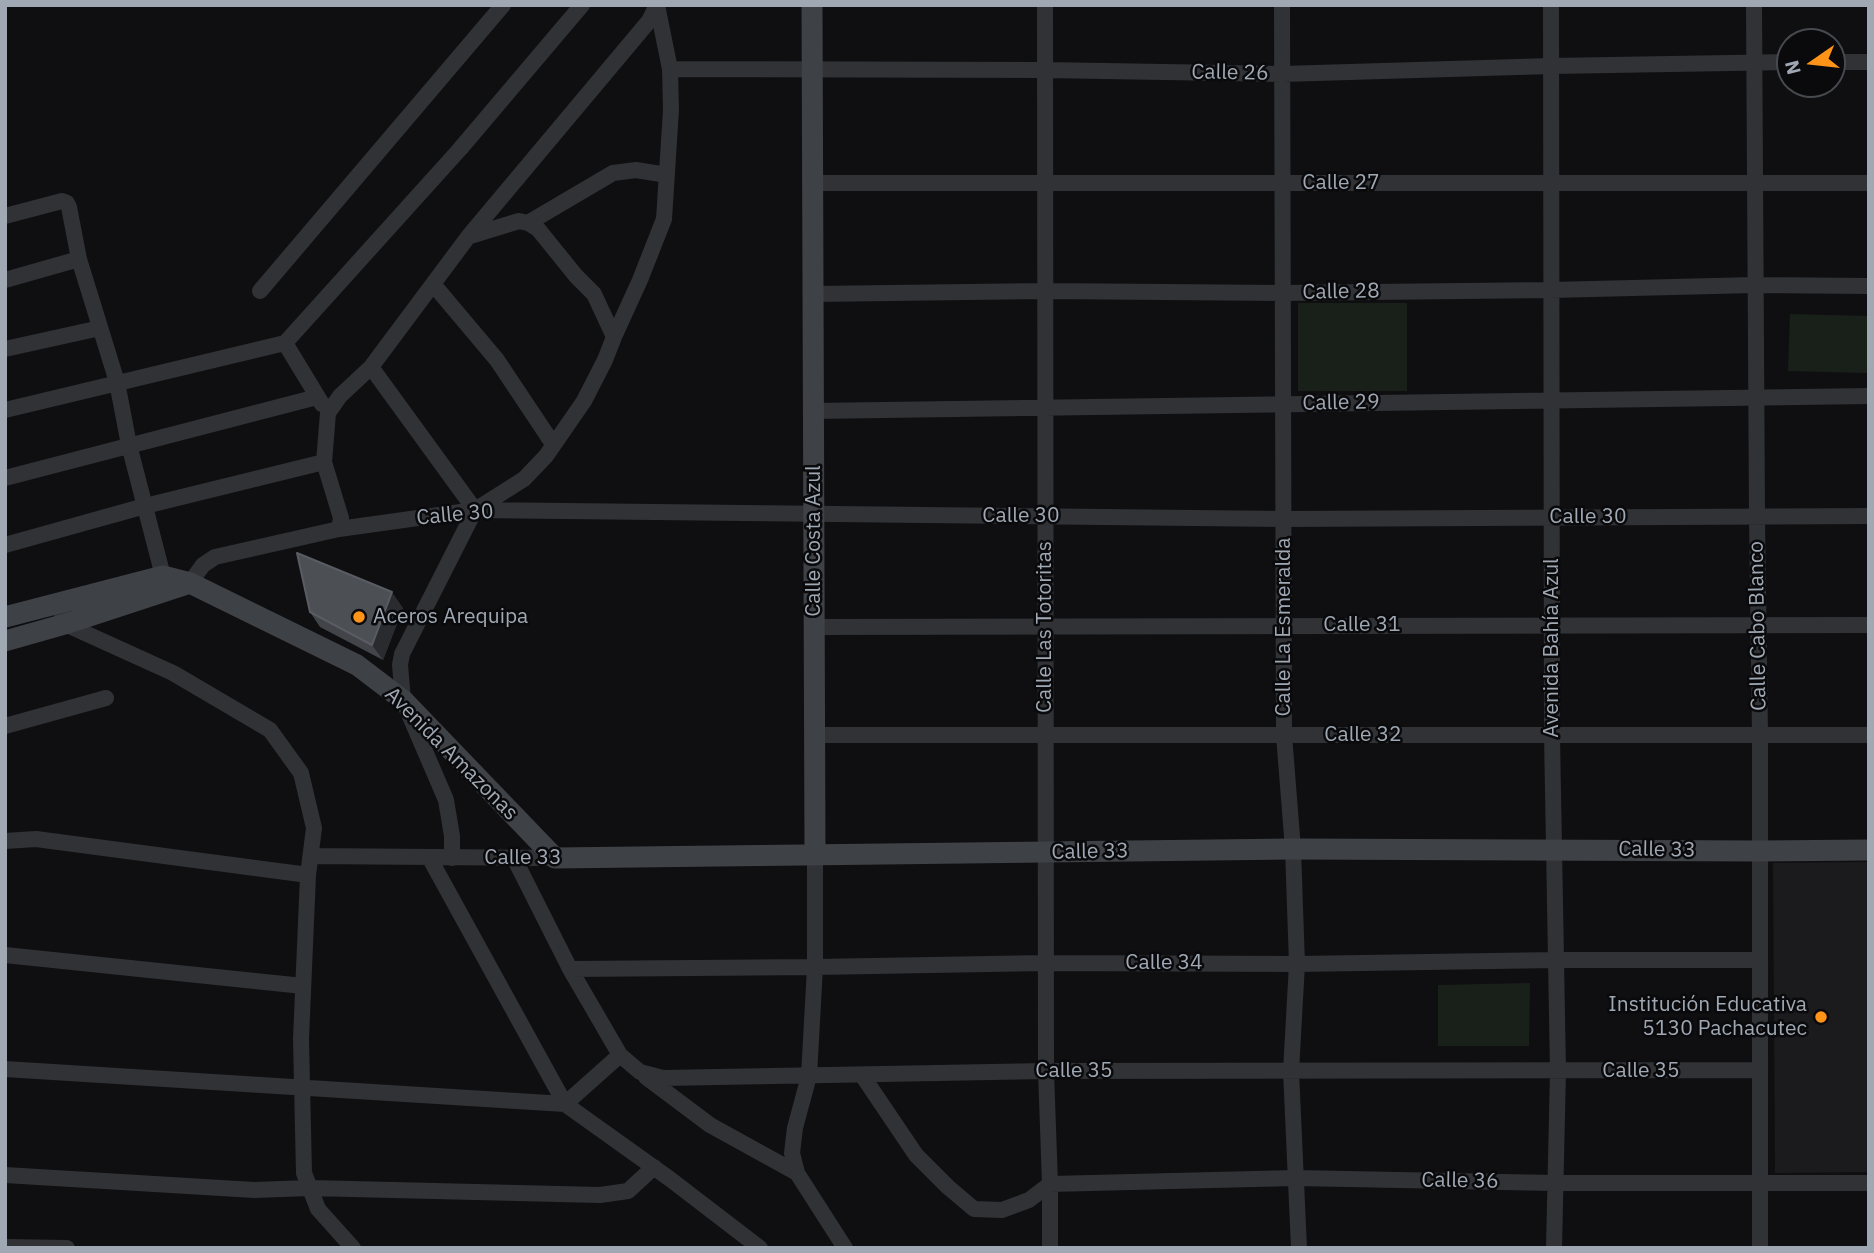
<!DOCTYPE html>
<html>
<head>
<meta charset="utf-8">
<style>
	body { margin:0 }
	#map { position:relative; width:1874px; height:1253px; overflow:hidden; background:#0f0f11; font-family:"IBM Plex Sans",sans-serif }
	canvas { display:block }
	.frame { position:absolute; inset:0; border:7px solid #9fa8b3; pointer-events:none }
	.north { position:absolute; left:1776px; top:28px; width:70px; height:70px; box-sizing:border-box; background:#0a0a0c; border:2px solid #46494f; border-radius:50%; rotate:256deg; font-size:19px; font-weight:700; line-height:28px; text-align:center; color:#9fa8b3 }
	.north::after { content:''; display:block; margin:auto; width:24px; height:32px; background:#ff9419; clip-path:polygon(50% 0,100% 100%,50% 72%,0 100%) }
</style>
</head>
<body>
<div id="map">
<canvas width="1874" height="1253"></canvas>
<div class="frame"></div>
<div class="north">N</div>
</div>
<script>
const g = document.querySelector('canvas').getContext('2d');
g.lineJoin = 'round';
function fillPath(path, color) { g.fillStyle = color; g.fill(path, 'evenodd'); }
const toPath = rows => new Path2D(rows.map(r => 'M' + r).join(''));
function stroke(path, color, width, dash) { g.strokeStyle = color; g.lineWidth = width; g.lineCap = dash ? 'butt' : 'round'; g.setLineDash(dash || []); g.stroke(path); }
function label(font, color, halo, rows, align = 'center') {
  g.font = font + ' "IBM Plex Sans",sans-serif'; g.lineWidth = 5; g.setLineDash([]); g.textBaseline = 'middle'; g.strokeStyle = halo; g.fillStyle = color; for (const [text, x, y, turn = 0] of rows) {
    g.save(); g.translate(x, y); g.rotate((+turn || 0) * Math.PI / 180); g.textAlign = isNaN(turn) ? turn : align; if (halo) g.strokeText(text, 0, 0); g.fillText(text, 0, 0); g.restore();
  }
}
fillPath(toPath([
	[1869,862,1869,1172,1775,1173,1773,863]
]), '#1b1b1e');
fillPath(toPath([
	[1298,303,1407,303,1407,391,1298,391],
	[1790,314,1869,316,1867,373,1788,371],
	[1530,983,1529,1046,1438,1046,1438,985]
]), '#192019');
stroke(toPath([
	[1045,5,1046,1071,1050,1184,1050,1248],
	[1282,5,1284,735,1293,849,1297,964,1291,1071,1299,1248],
	[1551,5,1552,736,1558,1071,1554,1248],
	[1754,5,1757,516,1760,735,1760,1248],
	[1832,62,1869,62],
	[670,69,1045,70,1282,74,1551,66,1790,62],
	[812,183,1869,183],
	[5,216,62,201,67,203,69,207,79,259,117,382,129,445,163,576],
	[528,223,613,173,636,170,667,175],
	[470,236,519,221,528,223,538,229,576,276,594,294,614,337],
	[5,280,79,259],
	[433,284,497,360,553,444],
	[260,291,503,5],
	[813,294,1045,291,1283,293,1551,290,1755,285,1869,286],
	[285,343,322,404],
	[5,349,100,328],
	[371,367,475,510],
	[5,410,285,343,460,149,582,5],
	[813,411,1869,396],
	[5,478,317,397],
	[339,529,341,518,324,462,328,413,340,396,371,367,468,237,649,21,657,5],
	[5,545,145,506,324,462],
	[190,583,203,565,215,557,339,529,475,510,1284,519,1869,516],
	[59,603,65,624,173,673,270,730,301,773,314,828,308,875,301,1039,304,1173,318,1209,353,1248],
	[814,627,1869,625],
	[5,726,106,698],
	[814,735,1869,735],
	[5,841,36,839,308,875],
	[815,854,815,967,809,1076,795,1128,792,1153,797,1173,845,1248],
	[311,856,555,858],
	[429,857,565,1104,670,1179,760,1248],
	[452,858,452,836,446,800,403,700,400,665,402,654,475,510,524,479,546,456,584,401,605,360,614,337,640,280,664,219,671,110,670,69,657,5],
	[514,858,570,969,620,1055,640,1072,663,1078,1046,1071,1759,1070],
	[5,955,303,986],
	[570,969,815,967,1046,963,1297,964,1556,960,1759,960],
	[5,1069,565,1104,620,1055],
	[862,1075,916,1155,948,1187,974,1209,1002,1210,1029,1200,1050,1184,1295,1178,1555,1183,1869,1183],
	[646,1077,710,1125,797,1173],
	[5,1175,254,1190,310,1188,600,1195,628,1191,654,1167],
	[5,1247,67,1248]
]), '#303236', 16);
stroke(toPath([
	[812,5,815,854],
	[5,617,163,576,190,583,357,665,403,700,555,858,1293,849,1760,851,1869,850],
	[5,641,65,624,190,583]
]), '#3e4146', 21);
fillPath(toPath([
	[403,608,383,660,320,627,310,612]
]), '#424449');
fillPath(toPath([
	[392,592,403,608,383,660,372,645]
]), '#292b2e');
const building = toPath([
	[297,553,392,592,372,645,310,612,297,553]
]);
fillPath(building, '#4c4f54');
stroke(building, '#595d63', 2);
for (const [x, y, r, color] of [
	[359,617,7,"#ff9419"],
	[1821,1017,7,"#ff9419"]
]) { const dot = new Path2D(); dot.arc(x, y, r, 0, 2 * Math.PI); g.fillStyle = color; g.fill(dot); stroke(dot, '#0a0a0c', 2.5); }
label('21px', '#9fa8b3', '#0a0a0c', [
	["Calle 26",1230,73,1],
	["Calle 27",1341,183],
	["Calle 28",1341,292,-1],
	["Calle 29",1341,403,-1],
	["Calle 30",455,515,-5],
	["Calle 30",1021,516],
	["Calle 30",1588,517],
	["Calle Costa Azul",814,541,-90],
	["Calle 31",1362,625],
	["Calle Cabo Blanco",1758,626,-91],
	["Calle Las Totoritas",1045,627,-90],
	["Calle La Esmeralda",1284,627,-90],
	["Avenida Bahía Azul",1552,648,-90],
	["Calle 32",1363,735],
	["Avenida Amazonas",451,754,45],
	["Calle 33",1657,850,1],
	["Calle 33",1090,852,-1],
	["Calle 33",523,858],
	["Calle 34",1164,963],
	["Calle 35",1074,1071],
	["Calle 35",1641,1071],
	["Calle 36",1460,1181,1]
]);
label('21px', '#9fa8b3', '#0a0a0c', [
	["Aceros Arequipa",373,617],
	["Institución Educativa",1807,1005,"right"],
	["5130 Pachacutec",1807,1029,"right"]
], 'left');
</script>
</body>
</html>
